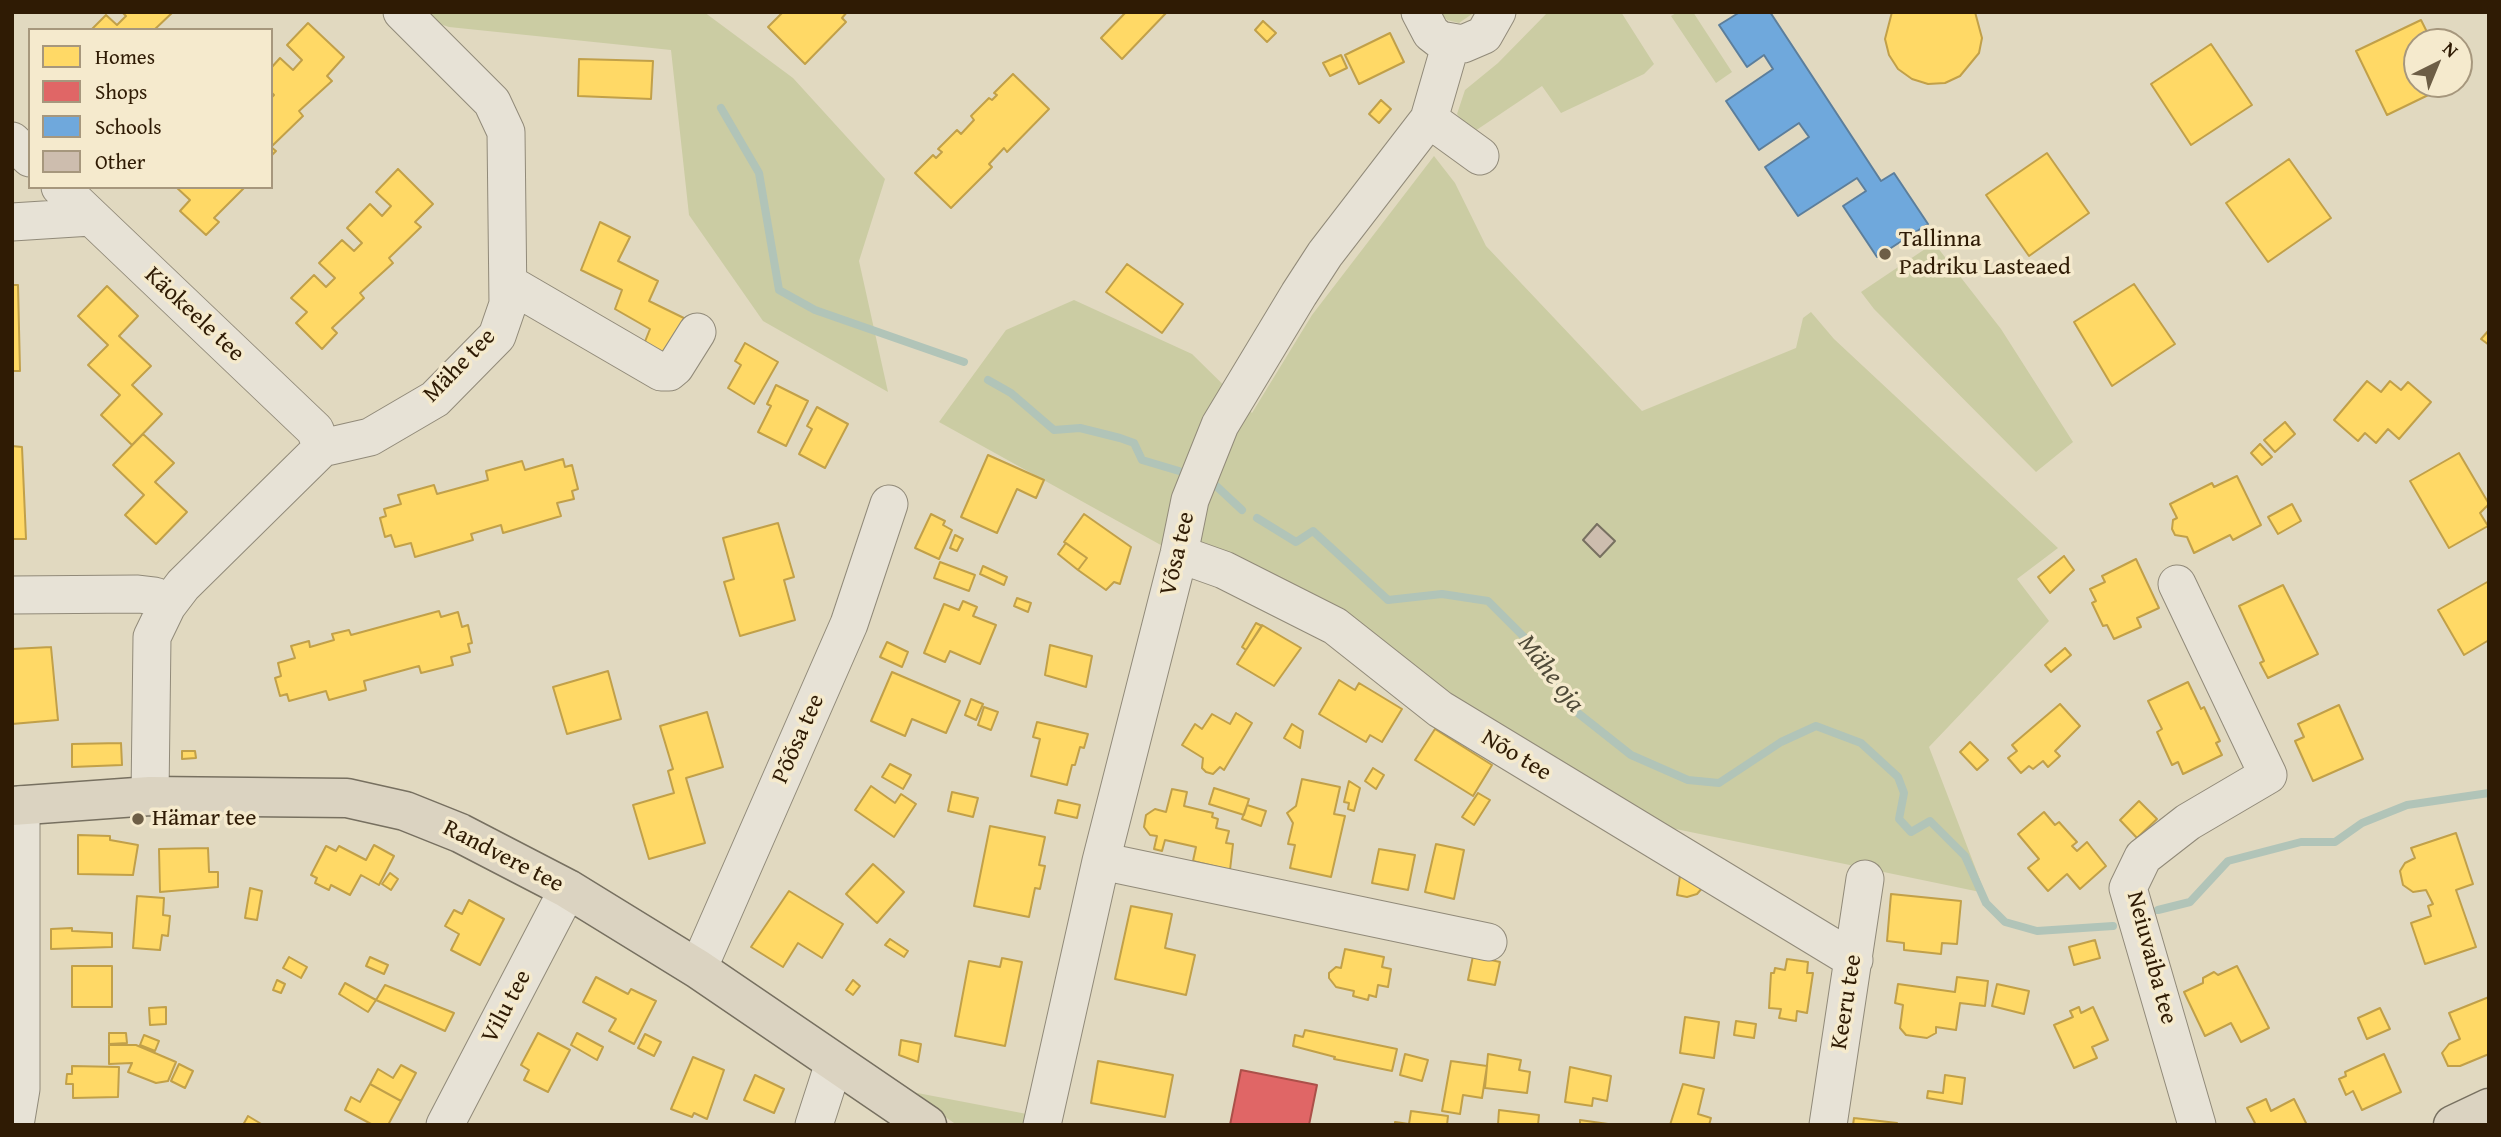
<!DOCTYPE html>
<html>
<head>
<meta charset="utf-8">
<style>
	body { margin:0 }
	#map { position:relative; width:2501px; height:1137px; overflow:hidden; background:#e1d9c0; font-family:"Gentium Book Plus",serif }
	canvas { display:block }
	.frame { position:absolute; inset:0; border:14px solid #2f1b04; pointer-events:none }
	.legend { position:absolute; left:28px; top:28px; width:245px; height:161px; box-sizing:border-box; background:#f5eacd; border:2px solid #a6977d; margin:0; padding:9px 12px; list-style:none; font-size:21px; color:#2f1b04 }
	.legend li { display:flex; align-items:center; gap:14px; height:35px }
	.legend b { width:35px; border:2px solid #a6977d }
	.north { position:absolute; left:2403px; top:28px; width:70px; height:70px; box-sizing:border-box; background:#f5eacd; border:2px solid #a6977d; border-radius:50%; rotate:43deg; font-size:19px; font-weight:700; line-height:28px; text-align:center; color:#2f1b04 }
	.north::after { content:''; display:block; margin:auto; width:24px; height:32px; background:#6d5e46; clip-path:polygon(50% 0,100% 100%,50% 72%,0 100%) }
</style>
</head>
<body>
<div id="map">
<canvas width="2501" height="1137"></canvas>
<div class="frame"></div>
<ul class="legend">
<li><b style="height:19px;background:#ffd966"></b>Homes</li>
<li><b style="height:19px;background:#e06666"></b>Shops</li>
<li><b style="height:19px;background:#6fa8dc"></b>Schools</li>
<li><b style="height:19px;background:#cdbdae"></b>Other</li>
</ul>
<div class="north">N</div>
</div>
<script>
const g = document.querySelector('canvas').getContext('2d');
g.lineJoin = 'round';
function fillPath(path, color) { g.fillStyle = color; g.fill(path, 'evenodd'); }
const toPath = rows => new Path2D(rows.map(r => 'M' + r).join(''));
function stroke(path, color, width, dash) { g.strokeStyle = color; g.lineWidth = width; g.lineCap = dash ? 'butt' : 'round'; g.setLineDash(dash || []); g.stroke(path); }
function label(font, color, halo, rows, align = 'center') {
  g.font = font + ' "Gentium Book Plus",serif'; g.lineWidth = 7; g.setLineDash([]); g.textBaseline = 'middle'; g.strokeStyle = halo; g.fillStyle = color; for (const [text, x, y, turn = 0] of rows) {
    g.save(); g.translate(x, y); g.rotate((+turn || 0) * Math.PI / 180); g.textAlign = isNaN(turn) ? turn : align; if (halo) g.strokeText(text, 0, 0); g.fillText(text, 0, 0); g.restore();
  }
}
fillPath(toPath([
	[403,12,704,12,793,78,885,179,859,261,888,392,763,321,689,215,671,50,449,27],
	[1440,12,1475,12,1459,23,1447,20],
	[1548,12,1621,12,1654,64,1644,74,1561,113,1542,86,1472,133,1457,114,1465,90,1498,63],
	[1678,12,1693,12,1732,72,1716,83,1671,16],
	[1434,156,1455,183,1486,246,1642,411,1796,348,1803,318,1811,312,1834,339,2058,548,2017,579,2049,621,1929,747,1985,893,1671,828,939,422,1006,330,1074,300,1192,354,1252,413,1312,315],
	[1934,243,2001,329,2073,442,2036,472,1874,309,1861,292],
	[907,1091,1032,1115,1028,1125,957,1125]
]), '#cbcca3');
const homes = toPath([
	[122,12,173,12,154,30,91,30,106,15,117,25,126,16,122,12],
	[783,12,847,12,842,18,846,22,805,64,768,27,783,12],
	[1126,12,1167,12,1122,59,1101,38,1126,12],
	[1892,12,1975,12,1982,38,1979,53,1960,76,1945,83,1928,84,1912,79,1898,69,1889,55,1885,39,1892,12],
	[2421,20,2432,42,2417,42,2417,84,2451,84,2387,115,2356,51,2421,20],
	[1263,21,1276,33,1267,42,1255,30,1263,21],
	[308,23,344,57,327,76,332,81,299,111,303,116,271,147,276,151,271,156,271,98,274,95,271,92,271,68,280,58,293,70,302,60,287,45,308,23],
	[1390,33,1404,62,1359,84,1345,55,1390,33],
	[2211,44,2252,105,2191,145,2151,84,2211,44],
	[1341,55,1347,68,1330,76,1323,63,1341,55],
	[579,59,653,61,651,99,578,96,579,59],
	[1013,74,1049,109,1007,152,1004,148,989,164,992,167,951,208,915,173,933,155,936,158,942,152,938,149,957,130,961,134,974,120,971,116,989,98,992,100,997,95,994,93,1013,74],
	[1381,100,1391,109,1379,123,1369,114,1381,100],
	[2047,153,2089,213,2029,256,1986,195,2047,153],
	[2289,159,2331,218,2268,262,2226,203,2289,159],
	[398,169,433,204,415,222,421,227,389,258,393,263,360,293,364,298,332,328,337,333,322,349,296,323,307,312,291,298,314,275,326,287,335,278,319,263,342,240,354,251,362,243,347,228,370,204,382,216,391,206,376,192,398,169],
	[176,187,245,187,214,218,219,222,206,235,180,211,190,200,176,187],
	[600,222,630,237,618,261,658,281,649,301,690,321,670,359,644,344,650,329,615,309,622,290,581,270,600,222],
	[1127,264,1183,304,1162,333,1106,292,1127,264],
	[2134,284,2175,344,2112,386,2074,322,2134,284],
	[12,285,18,285,20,371,12,371,12,285],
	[107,286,138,316,119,336,151,366,132,385,162,414,132,445,101,415,120,395,88,365,108,345,78,316,107,286],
	[2489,330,2489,345,2481,339,2489,330],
	[745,343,778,362,754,404,728,388,741,365,735,361,745,343],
	[2367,381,2381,392,2390,381,2401,390,2408,382,2431,402,2399,439,2388,429,2376,443,2365,433,2358,441,2334,420,2367,381],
	[776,385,808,401,786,446,758,432,771,406,767,404,776,385],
	[817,407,848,424,825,468,799,454,812,429,807,426,817,407],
	[2285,422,2295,434,2275,452,2264,440,2285,422],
	[143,434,174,463,155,482,187,512,156,544,125,515,144,495,113,465,143,434],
	[2260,444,2272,457,2262,465,2251,453,2260,444],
	[12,446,22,447,26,539,12,539,12,446],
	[2459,453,2489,504,2480,513,2488,526,2449,548,2410,481,2459,453],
	[988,455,1044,480,1036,498,1017,489,997,533,961,517,988,455],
	[563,459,565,467,572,465,578,489,572,491,574,499,557,503,561,516,503,533,501,525,471,534,473,540,415,557,411,543,395,547,391,535,385,537,380,518,386,516,384,509,401,504,398,495,434,485,437,494,488,480,486,471,522,461,525,470,563,459],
	[2237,476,2261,525,2233,540,2230,535,2194,553,2187,537,2175,535,2172,529,2173,520,2177,518,2170,504,2212,483,2214,487,2237,476],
	[2292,504,2301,521,2278,534,2268,517,2292,504],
	[931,514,945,521,943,525,952,530,939,559,915,548,931,514],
	[1084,514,1131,547,1120,584,1114,582,1106,590,1078,570,1087,558,1064,542,1084,514],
	[778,523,794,577,784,580,795,620,740,636,724,582,734,579,723,538,778,523],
	[955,535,963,539,957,551,950,548,955,535],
	[1066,543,1087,558,1078,570,1058,554,1066,543],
	[2064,556,2074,570,2050,593,2038,577,2064,556],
	[2136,559,2159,608,2137,618,2141,627,2114,639,2107,625,2103,626,2092,603,2096,601,2090,589,2105,582,2102,576,2136,559],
	[940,562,975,575,969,591,934,578,940,562],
	[983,566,1007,577,1004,585,980,574,983,566],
	[2489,581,2489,640,2464,655,2438,610,2489,581],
	[2283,585,2318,654,2268,678,2260,663,2264,661,2239,606,2283,585],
	[1017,598,1031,603,1028,612,1014,606,1017,598],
	[963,601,977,607,973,616,996,625,980,664,950,651,945,662,924,653,944,604,959,610,963,601],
	[439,611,441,617,458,612,462,627,468,625,472,643,468,644,470,652,451,657,453,665,421,673,419,666,364,681,366,690,329,700,326,691,289,701,287,694,280,696,275,678,281,676,278,663,295,658,291,646,309,641,310,647,334,640,332,634,349,630,351,635,439,611],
	[1256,623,1262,626,1246,650,1242,647,1256,623],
	[1262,625,1301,648,1274,686,1237,664,1262,625],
	[887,642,908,652,902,667,880,657,887,642],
	[1050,645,1092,656,1086,687,1045,675,1050,645],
	[51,647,58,720,12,724,12,649,51,647],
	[2065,648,2071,655,2051,672,2045,665,2065,648],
	[608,671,621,719,567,734,553,687,608,671],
	[892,672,960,701,946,733,912,719,905,736,871,721,892,672],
	[1339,680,1355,690,1359,683,1402,709,1382,742,1370,735,1366,742,1319,714,1339,680],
	[2188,682,2201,709,2204,707,2220,741,2216,743,2222,755,2183,774,2178,762,2172,765,2157,732,2162,729,2148,701,2188,682],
	[971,699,983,704,976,720,965,715,971,699],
	[2060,704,2080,726,2055,751,2060,756,2048,767,2043,761,2033,769,2029,766,2021,773,2008,758,2017,751,2012,745,2060,704],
	[2339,705,2363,759,2313,781,2295,741,2304,737,2298,724,2339,705],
	[984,707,998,712,991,730,978,725,984,707],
	[707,712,723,767,686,778,705,843,649,859,633,805,674,793,668,771,673,769,660,726,707,712],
	[1236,713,1252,723,1224,770,1220,767,1213,774,1206,772,1202,768,1203,758,1182,745,1195,724,1202,729,1212,714,1230,724,1236,713],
	[1037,722,1088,734,1084,748,1080,747,1075,765,1072,765,1067,785,1031,776,1040,739,1033,737,1037,722],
	[1292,724,1303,731,1300,748,1284,738,1292,724],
	[1435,729,1492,765,1473,796,1415,760,1435,729],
	[1970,742,1988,760,1977,770,1960,752,1970,742],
	[121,743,122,765,72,767,72,744,121,743],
	[182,751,195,751,196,758,182,759,182,751],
	[890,764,911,775,903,789,882,777,890,764],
	[1373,768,1384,775,1376,789,1365,781,1373,768],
	[1302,779,1340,787,1334,814,1345,816,1331,877,1290,868,1295,845,1288,844,1293,823,1287,813,1296,806,1302,779],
	[1349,781,1360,788,1354,811,1348,809,1349,803,1344,802,1349,781],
	[871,786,895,803,901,794,916,804,894,837,855,810,871,786],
	[1214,788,1249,799,1244,815,1209,804,1214,788],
	[1172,789,1187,792,1184,806,1213,813,1212,817,1218,819,1216,828,1229,831,1226,843,1233,844,1230,870,1193,861,1196,847,1165,840,1162,851,1154,849,1157,836,1150,835,1144,827,1146,815,1155,809,1166,812,1172,789],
	[952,792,978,798,973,817,948,811,952,792],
	[1478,793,1490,800,1474,825,1462,817,1478,793],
	[1058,800,1080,805,1077,818,1055,813,1058,800],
	[2139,801,2157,819,2137,838,2120,820,2139,801],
	[1247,805,1266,811,1261,826,1242,819,1247,805],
	[2044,812,2055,825,2059,822,2077,842,2072,846,2077,851,2087,842,2106,866,2080,889,2067,874,2048,891,2028,868,2039,859,2018,834,2044,812],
	[990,826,1045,837,1039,865,1045,866,1040,889,1035,888,1029,917,974,906,990,826],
	[2456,833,2473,884,2456,890,2476,947,2425,964,2411,923,2431,916,2428,906,2433,904,2426,890,2413,892,2403,885,2400,871,2405,863,2415,858,2411,848,2456,833],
	[78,835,110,836,110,840,138,845,133,875,78,874,78,835],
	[1436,844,1464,850,1454,899,1425,892,1436,844],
	[374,845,394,856,379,885,361,875,350,895,331,885,329,890,315,883,317,878,311,875,326,846,336,851,339,846,366,860,374,845],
	[208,848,209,872,218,872,218,887,160,892,159,849,208,848],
	[1379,849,1415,855,1408,890,1372,883,1379,849],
	[873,864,904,892,877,923,846,894,873,864],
	[1681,869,1704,886,1697,894,1687,897,1677,895,1681,869],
	[390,873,398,879,391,890,382,884,390,873],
	[250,888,262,891,257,920,245,918,250,888],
	[789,891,843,924,822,958,798,943,783,967,751,947,789,891],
	[1891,894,1961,901,1957,944,1942,943,1941,954,1904,950,1904,943,1887,941,1891,894],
	[137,896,164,898,163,915,170,916,168,936,162,935,160,950,133,948,137,896],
	[469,900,504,919,480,965,451,950,459,934,445,926,454,910,462,914,469,900],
	[1131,906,1172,914,1165,948,1195,955,1186,995,1115,979,1131,906],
	[72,928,72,931,112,933,112,947,51,949,51,929,72,928],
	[890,939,908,951,904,957,885,945,890,939],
	[2095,940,2100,958,2074,965,2069,947,2095,940],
	[1345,949,1384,957,1382,967,1391,969,1388,987,1378,985,1376,997,1369,995,1368,1000,1353,996,1354,991,1336,987,1329,978,1329,973,1336,967,1341,968,1345,949],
	[1473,956,1500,962,1495,985,1468,980,1473,956],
	[289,957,307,967,301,978,283,968,289,957],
	[370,957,388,965,384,974,366,966,370,957],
	[1002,958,1022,962,1005,1046,955,1036,969,961,1000,967,1002,958],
	[1787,959,1808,962,1807,973,1813,973,1807,1013,1797,1011,1796,1021,1779,1018,1781,1009,1769,1008,1771,973,1774,973,1775,968,1785,970,1787,959],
	[72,966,112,966,112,1007,72,1007,72,966],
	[2237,966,2269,1028,2241,1042,2231,1023,2205,1036,2184,992,2203,983,2203,978,2214,972,2218,975,2237,966],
	[596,977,628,994,631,989,656,1001,634,1044,609,1031,616,1019,583,1002,596,977],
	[1957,977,1988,981,1985,1006,1960,1003,1956,1030,1936,1027,1936,1033,1927,1038,1906,1035,1900,1028,1903,1005,1895,1003,1898,984,1955,992,1957,977],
	[277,980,285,984,281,993,273,990,277,980],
	[853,980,860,986,853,995,846,990,853,980],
	[345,983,376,1000,368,1012,339,994,345,983],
	[1997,984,2029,991,2024,1014,1992,1006,1997,984],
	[385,985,454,1013,445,1031,376,1000,385,985],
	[2489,997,2489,1054,2460,1066,2448,1066,2442,1053,2449,1044,2460,1039,2449,1013,2489,997],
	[166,1007,166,1024,150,1025,149,1008,166,1007],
	[2079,1007,2081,1013,2093,1007,2108,1040,2092,1047,2097,1058,2074,1068,2054,1025,2073,1017,2070,1011,2079,1007],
	[2380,1008,2390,1029,2367,1039,2358,1018,2380,1008],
	[1685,1017,1719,1022,1714,1058,1680,1053,1685,1017],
	[1736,1021,1756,1024,1754,1038,1734,1035,1736,1021],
	[1305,1030,1397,1049,1392,1071,1334,1059,1335,1057,1293,1046,1295,1035,1303,1037,1305,1030],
	[109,1033,126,1033,127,1043,109,1044,109,1033],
	[538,1033,570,1050,548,1092,524,1080,529,1070,521,1065,538,1033],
	[577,1033,603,1047,597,1060,571,1045,577,1033],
	[645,1034,661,1042,654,1056,638,1048,645,1034],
	[144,1035,159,1041,155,1051,140,1045,144,1035],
	[901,1040,921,1044,918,1062,899,1055,901,1040],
	[109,1045,136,1045,176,1062,168,1081,156,1083,128,1072,132,1063,109,1064,109,1045],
	[1405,1054,1428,1060,1422,1081,1400,1075,1405,1054],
	[1488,1054,1521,1060,1519,1070,1530,1072,1527,1093,1485,1088,1488,1054],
	[2384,1054,2401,1092,2362,1110,2353,1091,2346,1095,2339,1079,2346,1076,2345,1072,2384,1054],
	[693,1057,724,1070,707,1119,694,1113,692,1117,671,1109,693,1057],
	[1098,1061,1173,1075,1165,1117,1091,1103,1098,1061],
	[1451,1061,1487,1066,1482,1098,1463,1095,1460,1114,1442,1111,1451,1061],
	[179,1064,193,1071,185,1088,171,1081,179,1064],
	[401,1065,416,1073,401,1101,370,1084,378,1069,393,1078,401,1065],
	[72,1066,119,1067,118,1097,73,1098,73,1084,66,1084,67,1074,72,1074,72,1066],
	[1570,1067,1611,1076,1607,1101,1593,1098,1592,1106,1565,1102,1570,1067],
	[755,1075,784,1089,774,1113,744,1100,755,1075],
	[1945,1075,1965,1078,1962,1104,1927,1098,1928,1091,1943,1093,1945,1075],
	[370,1084,401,1101,388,1125,373,1125,345,1110,351,1097,360,1102,370,1084],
	[1683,1084,1704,1089,1698,1114,1711,1118,1709,1125,1670,1125,1683,1084],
	[2266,1099,2271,1111,2294,1099,2307,1125,2256,1125,2247,1108,2266,1099],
	[1499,1110,1539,1115,1538,1125,1498,1125,1499,1110],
	[1411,1111,1448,1116,1447,1125,1395,1125,1395,1122,1409,1124,1411,1111],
	[248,1116,263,1125,243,1125,248,1116],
	[1854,1118,1897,1123,1896,1125,1853,1125,1854,1118],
	[1580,1120,1615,1125,1580,1125,1580,1120]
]);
fillPath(homes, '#ffd966');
stroke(homes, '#c1a049', 2);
const shops = toPath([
	[1241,1070,1317,1085,1309,1125,1230,1125,1241,1070]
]);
fillPath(shops, '#e06666');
stroke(shops, '#ab5049', 2);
const schools = toPath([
	[1740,12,1770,12,1881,181,1894,173,1928,224,1877,257,1843,206,1866,191,1857,178,1798,216,1765,167,1809,137,1799,123,1759,150,1726,101,1773,69,1764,55,1747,67,1719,25,1740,12]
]);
fillPath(schools, '#6fa8dc');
stroke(schools, '#5c7e9b', 2);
stroke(toPath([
	[721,108,759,173,779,290,815,310,964,362],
	[988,380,1011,393,1054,430,1080,428,1120,438,1134,443,1142,460,1179,471],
	[1213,483,1242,510],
	[1257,518,1296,542,1313,531,1388,600,1442,594,1488,601,1535,648,1569,706,1631,755,1688,780,1719,783,1781,742,1816,726,1861,743,1898,777,1904,793,1899,819,1911,832,1930,821,1965,856,1986,903,2005,922,2037,931,2113,926],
	[2158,910,2190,902,2228,861,2301,842,2335,842,2362,823,2407,805,2489,793]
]), '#b1c4b8', 8);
const building = toPath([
	[1597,524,1615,541,1600,557,1583,540,1597,524]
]);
fillPath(building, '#cdbdae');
stroke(building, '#777060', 2);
const minor = toPath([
	[1420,12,1431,33,1440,40,1463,44,1484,35,1497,12],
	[1429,119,1480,156],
	[12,141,30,158],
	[60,187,315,430,322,448],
	[12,222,91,217],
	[508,283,661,372,669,372,675,367,697,332],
	[1179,554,1224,570,1335,626,1440,709,1854,960],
	[2177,584,2268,775,2188,822,2143,857,2128,888,2197,1125],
	[12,595,138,594,155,596,167,606],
	[150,796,152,637,167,606,183,585,322,448,370,437,435,399,497,336,508,304,506,132,492,102,402,12],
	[1101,861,1488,942],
	[698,969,849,624,889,504],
	[15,1125,21,1089,21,805],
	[445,1125,568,889],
	[814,1125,834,1063],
	[1042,1125,1101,861,1179,554,1190,500,1220,425,1299,294,1325,254,1429,119,1451,43],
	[1828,1125,1865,879]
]);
const major = toPath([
	[12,806,150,796,347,798,405,811,460,833,568,889,698,969,927,1125],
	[2453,1125,2489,1108]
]);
stroke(minor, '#918a79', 39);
stroke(major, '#777060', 41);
stroke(minor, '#e7e2d6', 37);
stroke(major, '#dbd3c1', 38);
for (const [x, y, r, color] of [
	[1885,254,7,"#6d5e46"],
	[138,819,7,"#6d5e46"]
]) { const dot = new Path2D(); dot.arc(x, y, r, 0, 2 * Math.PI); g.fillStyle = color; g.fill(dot); stroke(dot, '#f5eacd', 2.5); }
label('24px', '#2f1b04', '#f5eacd', [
	["Tallinna",1899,240],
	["Padriku Lasteaed",1899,268],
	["Hämar tee",152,819]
], 'left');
label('24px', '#2f1b04', '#f5eacd', [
	["Käokeele tee",194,315,43],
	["Mähe tee",460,366,-46],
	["Võsa tee",1178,554,-77],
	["Põõsa tee",799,739,-66],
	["Nõo tee",1516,756,31],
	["Randvere tee",503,857,27],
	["Neiuvaiba tee",2151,958,75],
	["Keeru tee",1847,1002,-81],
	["Vilu tee",507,1007,-62]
]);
label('italic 26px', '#504b39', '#f5eacd', [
	["Mähe oja",1550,674,52]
]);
</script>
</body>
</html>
